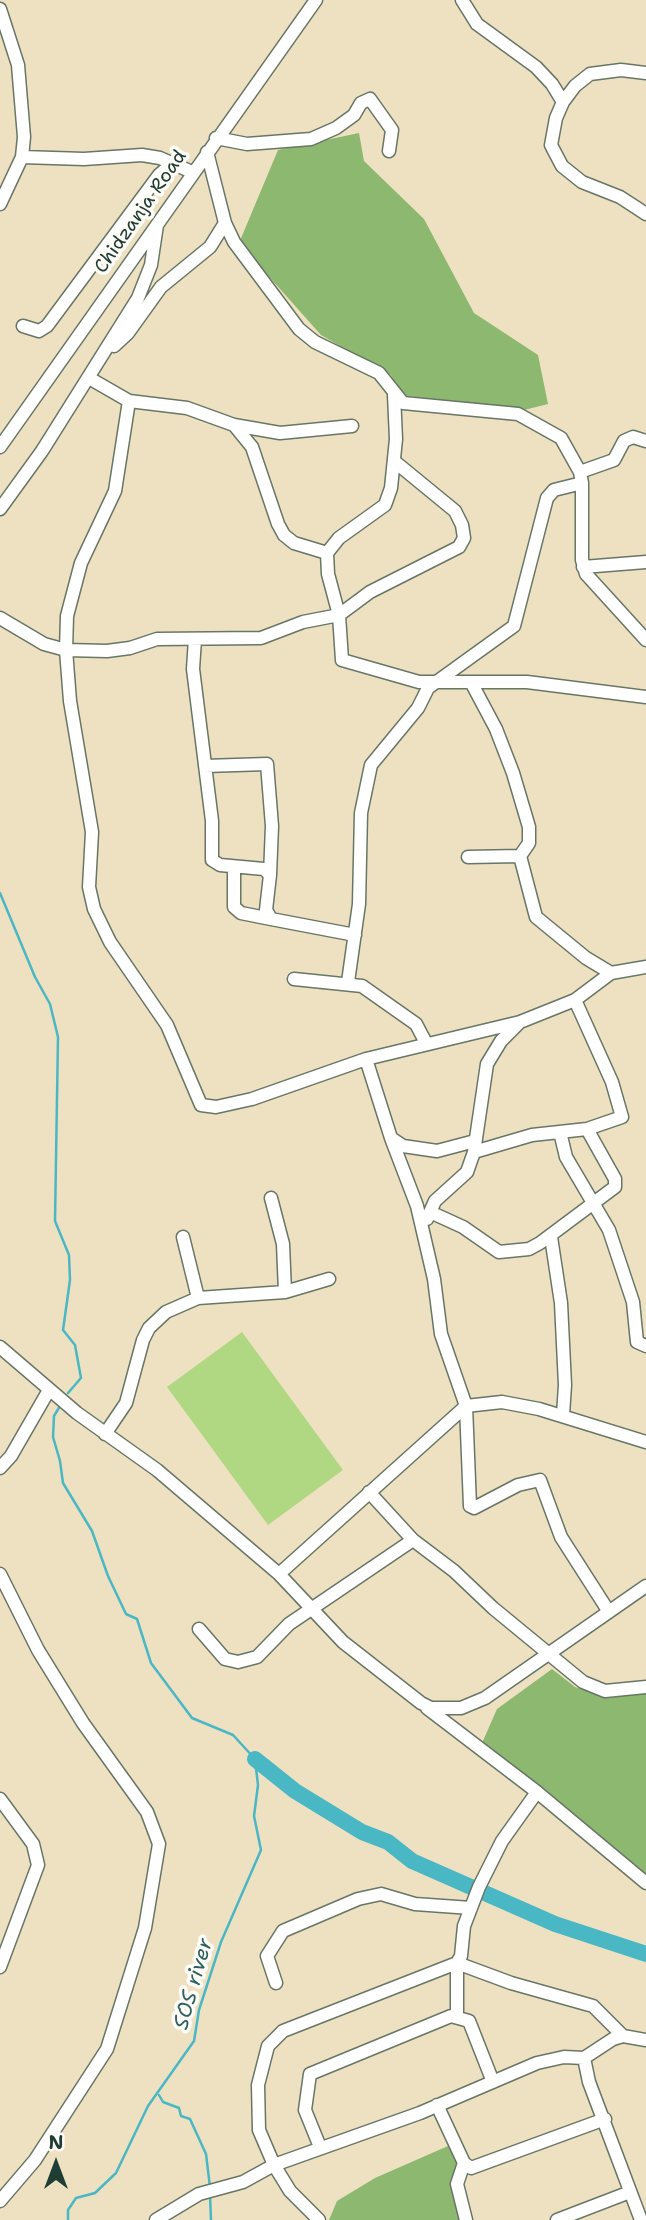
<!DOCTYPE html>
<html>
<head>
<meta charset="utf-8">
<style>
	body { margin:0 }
	#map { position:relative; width:646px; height:2220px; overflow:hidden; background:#eee1c1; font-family:"Shantell Sans",sans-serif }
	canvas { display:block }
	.north { position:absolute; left:21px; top:2129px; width:70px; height:70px; -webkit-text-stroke:5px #fdfcf7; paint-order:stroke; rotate:0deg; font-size:19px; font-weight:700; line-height:28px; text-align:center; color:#1f3d34 }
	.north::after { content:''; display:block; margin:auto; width:24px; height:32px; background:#1f3d34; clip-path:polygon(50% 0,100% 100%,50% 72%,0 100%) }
</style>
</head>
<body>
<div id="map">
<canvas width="646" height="2220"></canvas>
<div class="north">N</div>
</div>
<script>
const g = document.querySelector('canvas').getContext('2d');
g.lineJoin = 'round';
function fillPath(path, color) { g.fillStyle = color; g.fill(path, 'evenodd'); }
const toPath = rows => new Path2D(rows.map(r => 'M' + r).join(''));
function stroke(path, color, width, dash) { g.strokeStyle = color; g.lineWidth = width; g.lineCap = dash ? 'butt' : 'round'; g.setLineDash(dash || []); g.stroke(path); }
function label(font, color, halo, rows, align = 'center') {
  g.font = font + ' "Shantell Sans",sans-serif'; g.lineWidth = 7; g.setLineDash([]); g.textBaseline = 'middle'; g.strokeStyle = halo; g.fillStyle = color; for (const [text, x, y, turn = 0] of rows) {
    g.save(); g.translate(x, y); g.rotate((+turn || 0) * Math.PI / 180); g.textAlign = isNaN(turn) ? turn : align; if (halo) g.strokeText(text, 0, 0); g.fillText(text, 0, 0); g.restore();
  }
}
fillPath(toPath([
	[242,1332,343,1470,268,1525,167,1387]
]), '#b0d882');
fillPath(toPath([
	[359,133,364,161,424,219,474,313,538,355,548,404,524,410,400,395,391,375,321,335,239,243,278,150],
	[552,1669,575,1687,597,1694,631,1690,646,1694,646,1876,547,1791,482,1743,497,1709],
	[448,2146,458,2162,463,2220,329,2220,337,2201,375,2178]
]), '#8cb870');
stroke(toPath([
	[0,893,35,977,50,1004,58,1037,55,1221,69,1255,70,1280,63,1330,75,1345,81,1378,68,1393],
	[60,1406,54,1416,53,1437,60,1461,63,1483,92,1531,108,1576,126,1614,137,1619,151,1663,192,1718,233,1735,255,1759,258,1785,254,1816,261,1850,221,1942,199,2010,194,2041,148,2106,116,2173,95,2193,76,2198,68,2210,68,2220],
	[159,2095,163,2102,179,2108,181,2116,190,2119,206,2154,210,2187],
	[210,2195,211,2220]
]), '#4ab7c5', 2.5);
stroke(toPath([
	[255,1759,295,1791,362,1832,388,1842,412,1861,555,1924,646,1954]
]), '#4ab7c5', 16);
const minor = toPath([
	[462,0,477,24,536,67,552,84,563,102],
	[0,9,18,65,24,137,22,157,0,204],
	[646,73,621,70,590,74,575,86,563,102,556,118,551,145,562,166,582,182,620,197,646,214],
	[216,138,247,144,311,139,336,128,354,115,361,103,370,99,392,130,389,151],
	[207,152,225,223,234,242,299,329,315,342,379,373,403,403,518,414,561,438,580,472,582,483,582,560,586,574,646,640],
	[22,157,84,159,142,155,160,158,192,172],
	[23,326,39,331,47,326,159,175,174,162],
	[114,346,128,333,161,287,210,247,225,223],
	[89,378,129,401,187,408,234,425,252,447,278,524,284,535,294,543,327,553],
	[394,395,396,439,391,488,385,505,339,538,327,553,328,574,339,615,342,660,419,682,527,682,646,697],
	[129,401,115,491,81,563,67,616,66,650,70,701,92,832,89,887,94,909,110,942,167,1025,201,1105,216,1107,252,1099,366,1059,520,1022,575,1000,611,973,646,967],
	[234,425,280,433,352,426],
	[0,447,316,0],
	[580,472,614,460,624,441,633,437,646,441],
	[0,509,42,451,138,298,151,265,157,225],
	[583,567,646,562],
	[0,618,44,644,66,650,107,651,130,648,157,639,261,638,303,622,339,615,370,592,459,547,464,538,462,525,455,511,394,461],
	[195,639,193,669,212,821,212,860,220,865,264,869,270,875,266,910,271,919,355,935],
	[205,766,267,764,272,826,270,875],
	[520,856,536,917,586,958,611,973],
	[468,857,520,856,529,843,529,827,513,773,496,729,471,682],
	[234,868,234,907,241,913,271,919],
	[294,979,362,986,416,1024,426,1043],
	[348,982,359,904,361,813,371,765,418,708,428,688,514,626,547,498,554,490,582,483],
	[366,1059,391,1138,417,1206,434,1279,441,1334,466,1406,470,1506,474,1508,518,1485,540,1480,561,1537,609,1612],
	[560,1132,566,1157,609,1230,633,1302,637,1342,646,1346],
	[391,1138,403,1146,437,1151,475,1141],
	[474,1152,532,1135,587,1129,622,1117,612,1082,575,1000],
	[271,1198,283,1244,285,1292],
	[430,1212,463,1227,499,1252,529,1249,540,1243,615,1187,615,1179,587,1129],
	[427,1219,435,1201,467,1172,474,1152,487,1064,501,1041,519,1023],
	[183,1237,198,1298],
	[551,1237,561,1303,565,1385,563,1415],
	[0,1347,77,1413,157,1470,279,1574,343,1642,421,1703,431,1708,461,1708,485,1698,646,1586],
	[105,1434,126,1403,143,1340,149,1328,166,1312,198,1298,285,1292,329,1279],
	[0,1468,11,1456,49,1390],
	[369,1492,413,1540,454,1571,493,1608,583,1682,605,1691,646,1687],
	[0,1574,38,1650,83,1723,147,1812,159,1844,145,1928,107,2049,35,2160,0,2201],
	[279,1574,466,1406,502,1402,539,1409,646,1442],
	[199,1629,225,1659,238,1662,257,1657,289,1624,413,1540],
	[427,1708,537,1792,646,1883],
	[0,1799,33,1844,38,1865,0,1967],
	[457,1963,511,1983,593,2006,623,2036],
	[457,1963,457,2015],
	[276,1983,267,1956,283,1931,358,1899,381,1894,415,1904,471,1908],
	[584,2058,589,2082,641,2220],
	[437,2105,464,2163,471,2168,605,2119],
	[320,2147,305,2110,310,2074,451,2016,469,2021,493,2082],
	[464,2163,457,2184,466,2220],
	[156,2220,199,2194,243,2182,274,2165,420,2113,537,2063,564,2057,584,2058,613,2039,623,2036,646,2040],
	[319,2220,290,2191,274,2165,259,2130,258,2085,268,2046,283,2031,457,1963,461,1956,464,1926,479,1887,502,1841,537,1792],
	[557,2220,630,2192]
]);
stroke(minor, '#677665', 15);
stroke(minor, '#fff', 12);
label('19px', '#1f3d34', '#fdfcf7', [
	["Chidzanja Road",141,212,-55]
]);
label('italic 21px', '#2c6260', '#fdfcf7', [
	["SOS river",194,1984,-74]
]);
</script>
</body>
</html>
